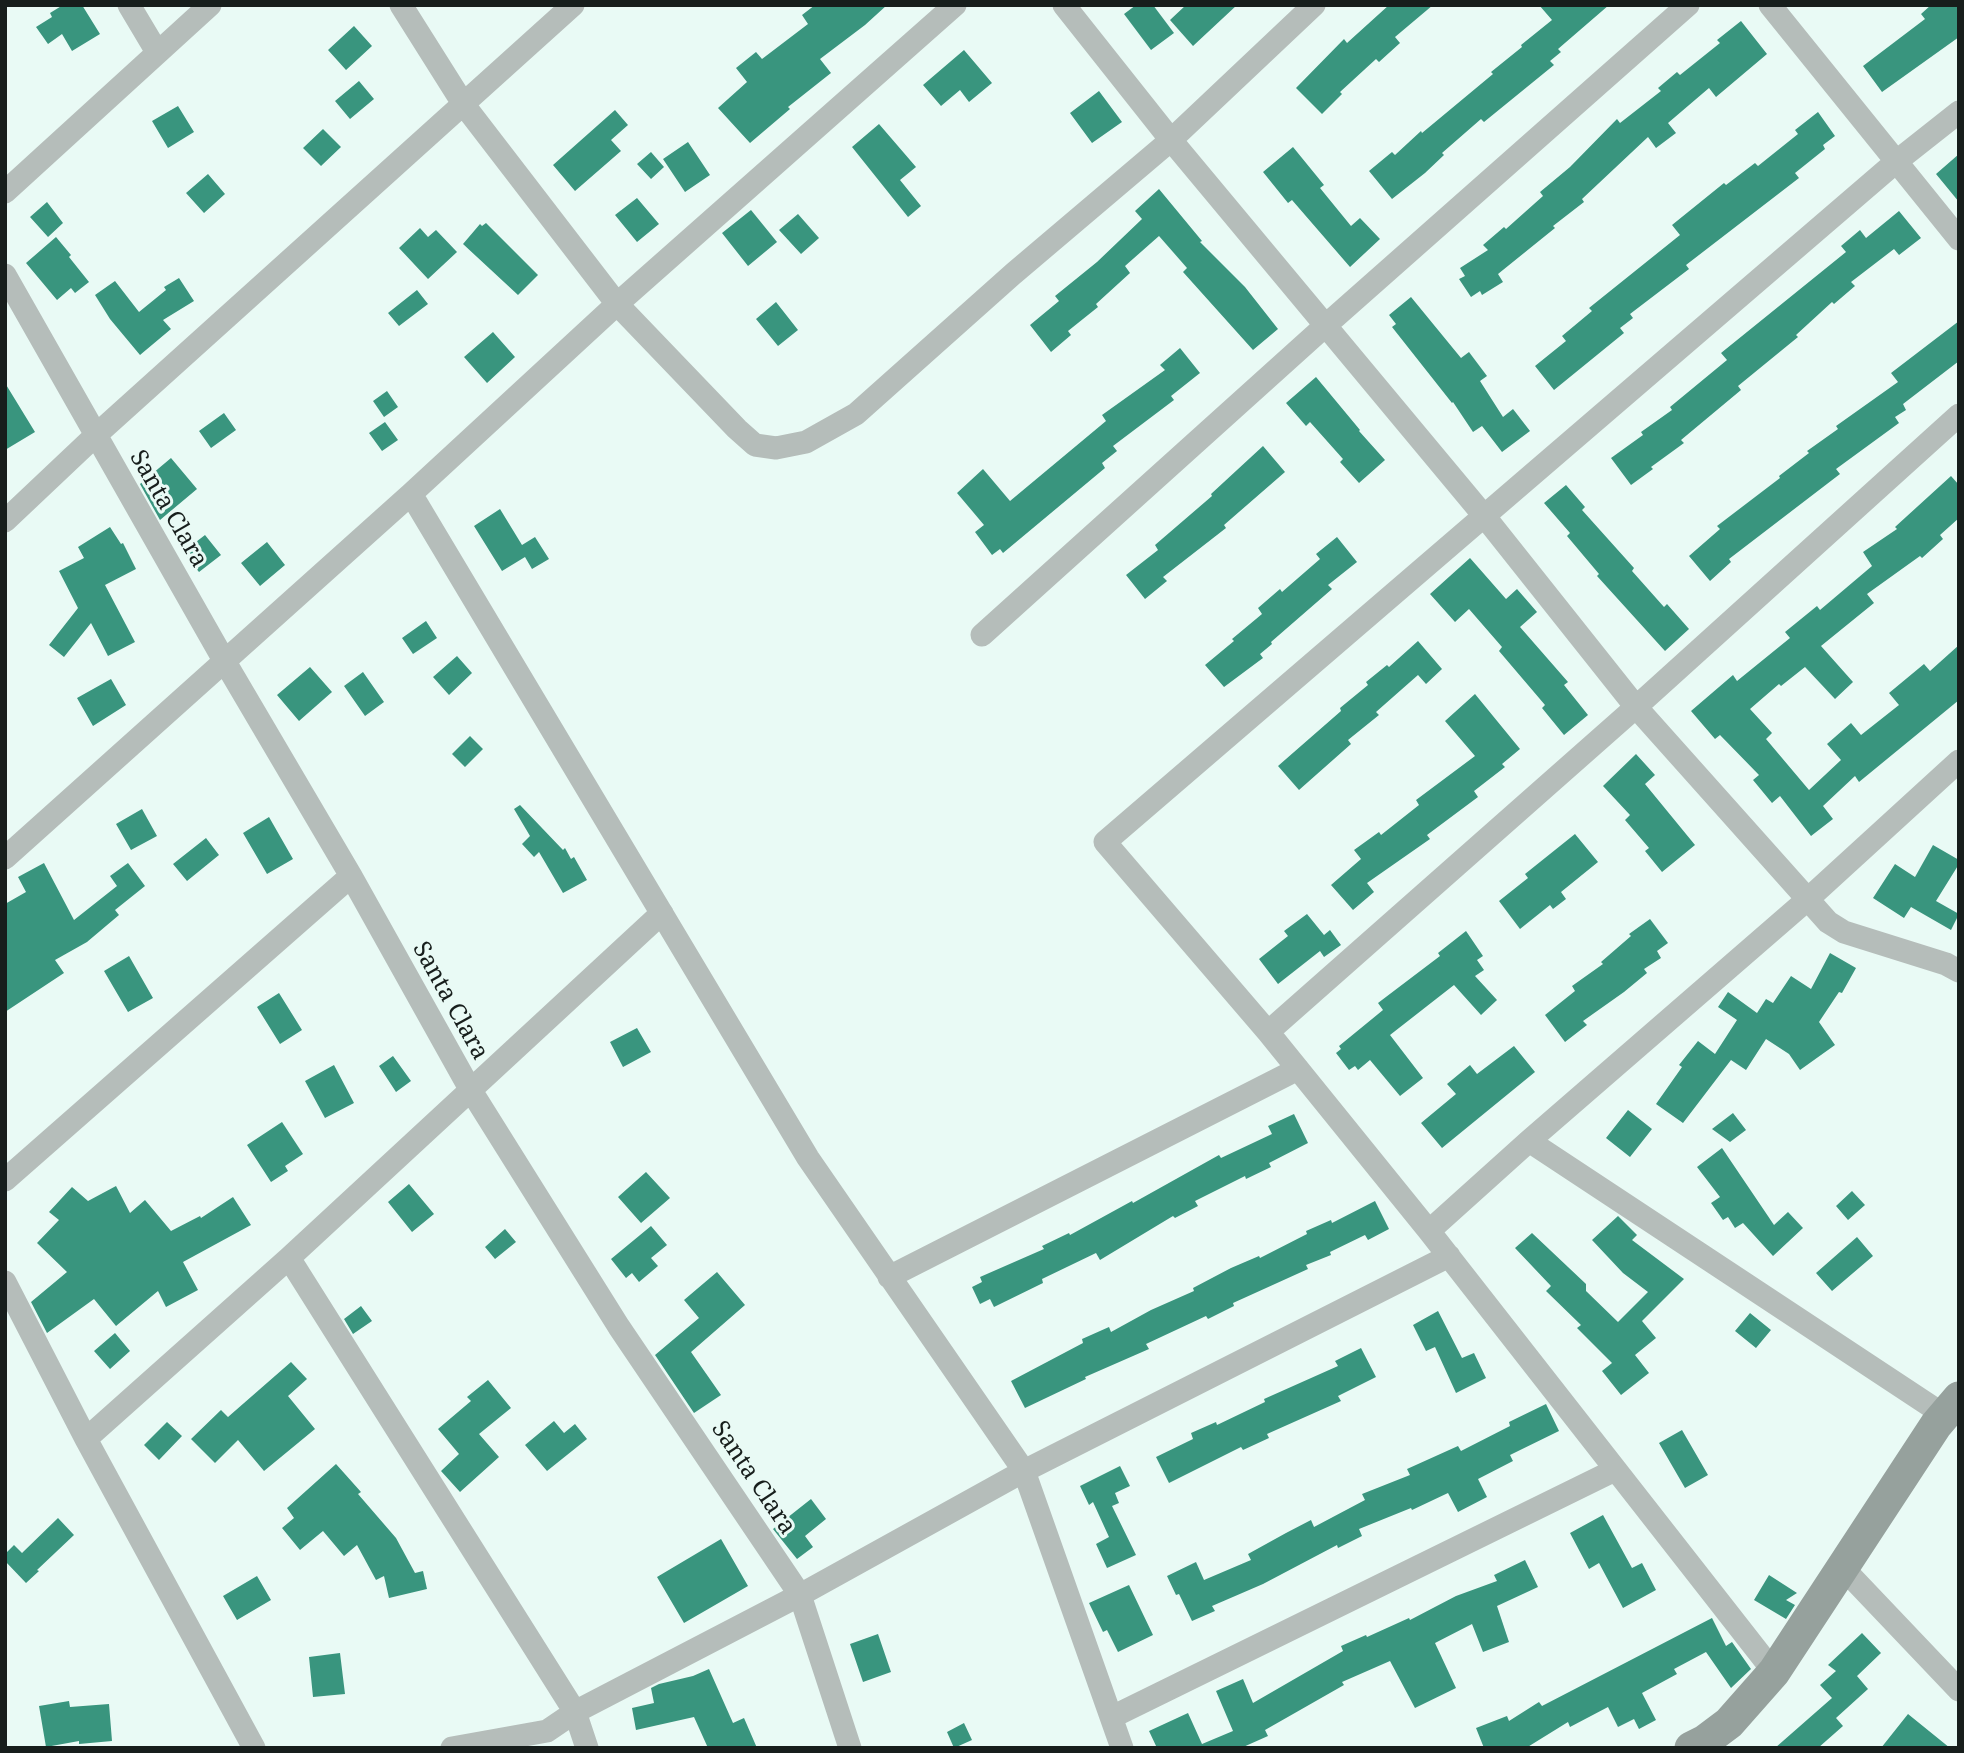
<!DOCTYPE html>
<html>
<head>
<meta charset="utf-8">
<style>
	body { margin:0 }
	#map { position:relative; width:1964px; height:1753px; overflow:hidden; background:#e9faf5; font-family:"Noto Serif",serif }
	canvas { display:block }
	.frame { position:absolute; inset:0; border:7px solid #171e1c; pointer-events:none }
</style>
</head>
<body>
<div id="map">
<canvas width="1964" height="1753"></canvas>
<div class="frame"></div>
</div>
<script>
const g = document.querySelector('canvas').getContext('2d');
g.lineJoin = 'round';
function fillPath(path, color) { g.fillStyle = color; g.fill(path, 'evenodd'); }
const toPath = rows => new Path2D(rows.map(r => 'M' + r).join(''));
function stroke(path, color, width, dash) { g.strokeStyle = color; g.lineWidth = width; g.lineCap = dash ? 'butt' : 'round'; g.setLineDash(dash || []); g.stroke(path); }
function label(font, color, halo, rows, align = 'center') {
  g.font = font + ' "Noto Serif",serif'; g.lineWidth = 6; g.setLineDash([]); g.textBaseline = 'middle'; g.strokeStyle = halo; g.fillStyle = color; for (const [text, x, y, turn = 0] of rows) {
    g.save(); g.translate(x, y); g.rotate((+turn || 0) * Math.PI / 180); g.textAlign = isNaN(turn) ? turn : align; if (halo) g.strokeText(text, 0, 0); g.fillText(text, 0, 0); g.restore();
  }
}
fillPath(toPath([
	[63,5,82,5,100,34,72,51,62,34,48,44,36,27,52,17,50,13],
	[815,5,887,5,865,25,820,59,831,73,788,107,790,109,750,143,718,108,747,82,736,68,756,52,762,59,808,24,802,15],
	[1136,5,1153,5,1174,33,1151,50,1124,14],
	[1186,5,1237,5,1193,46,1170,20],
	[1389,5,1433,5,1395,37,1400,43,1379,62,1376,59,1340,92,1342,94,1322,114,1296,88,1344,39,1347,43],
	[1539,5,1609,5,1558,49,1561,52,1550,61,1554,65,1484,122,1481,119,1442,153,1444,155,1425,173,1392,199,1369,171,1392,152,1395,155,1421,131,1422,133,1493,74,1491,72,1522,47,1521,45,1552,20],
	[1931,5,1959,5,1959,37,1882,92,1863,66,1925,19,1921,14],
	[1741,21,1767,54,1716,97,1709,88,1668,123,1676,133,1656,148,1648,137,1582,199,1584,202,1553,226,1555,228,1498,274,1503,282,1482,295,1480,291,1471,297,1459,279,1465,276,1460,268,1488,250,1483,245,1504,227,1506,229,1543,196,1540,192,1570,167,1617,119,1620,123,1661,91,1658,88,1677,72,1680,75,1720,43,1717,40],
	[354,26,372,46,346,70,328,50],
	[964,50,992,83,969,102,960,90,941,106,923,85],
	[359,81,374,99,350,119,335,101],
	[1099,91,1122,122,1092,143,1070,113],
	[178,106,194,132,168,148,152,121],
	[615,110,628,125,611,140,621,151,575,191,553,165],
	[1818,112,1835,136,1823,145,1825,149,1795,173,1799,178,1686,265,1689,269,1630,314,1633,318,1620,328,1624,333,1554,390,1535,366,1566,341,1562,336,1592,311,1589,308,1680,235,1672,225,1724,183,1726,185,1755,163,1758,166,1798,134,1795,130],
	[879,124,916,167,900,180,921,206,908,217,852,147],
	[323,129,341,147,321,166,303,148],
	[688,142,710,175,685,192,663,159],
	[1293,147,1324,185,1320,188,1351,226,1360,218,1380,239,1350,267,1292,200,1288,203,1263,172],
	[651,152,664,167,651,179,637,164],
	[1959,154,1959,202,1936,174],
	[208,174,225,194,204,213,186,193],
	[1159,189,1202,241,1200,242,1245,287,1278,329,1253,350,1183,272,1187,268,1159,236,1125,266,1130,273,1096,304,1098,307,1068,331,1071,335,1051,352,1030,325,1059,301,1055,296,1097,262,1142,219,1135,211],
	[637,198,659,224,637,242,615,215],
	[47,202,63,223,48,237,30,217],
	[751,210,777,242,748,266,722,233],
	[1899,211,1921,238,1899,255,1894,249,1851,282,1855,286,1834,304,1832,302,1796,335,1798,337,1738,386,1741,390,1681,440,1684,443,1651,467,1653,469,1631,485,1611,458,1643,435,1641,432,1672,410,1670,407,1727,360,1721,353,1846,252,1841,246,1860,230,1866,238],
	[798,214,819,238,801,254,779,230],
	[486,223,538,275,518,295,463,244,480,224,482,226],
	[420,228,428,237,436,230,457,252,428,279,399,248],
	[56,237,71,255,69,257,89,282,75,293,71,288,57,300,26,263],
	[179,278,194,301,163,320,171,329,140,355,110,319,95,295,115,281,139,312,166,290,164,287],
	[417,290,428,304,399,326,388,313],
	[1411,297,1461,358,1469,352,1487,376,1480,381,1503,417,1513,409,1530,431,1502,452,1482,426,1473,432,1453,402,1452,403,1392,327,1396,324,1389,315],
	[776,302,798,330,778,346,756,319],
	[1959,321,1959,361,1903,404,1906,410,1895,417,1899,423,1836,469,1840,474,1729,559,1731,562,1710,581,1689,556,1720,529,1717,526,1780,478,1779,476,1809,453,1807,451,1838,429,1836,426,1898,382,1891,373],
	[493,332,515,357,487,383,464,357],
	[1180,348,1200,373,1171,396,1174,400,1113,446,1117,451,1102,463,1105,468,1003,553,1000,549,992,555,975,532,984,525,957,493,983,469,1010,501,1106,421,1102,415,1165,370,1160,365],
	[1316,377,1360,430,1359,431,1385,460,1359,483,1340,462,1343,459,1310,422,1306,426,1286,403],
	[5,383,35,432,5,450],
	[387,391,398,407,384,417,373,401],
	[224,413,236,430,211,448,199,431],
	[385,422,398,440,382,451,369,433],
	[1263,446,1285,472,1224,525,1226,528,1163,577,1167,581,1145,599,1126,575,1158,550,1155,545,1212,496,1211,494],
	[171,458,197,489,160,520,140,484],
	[1951,476,1959,485,1959,518,1940,535,1943,539,1922,558,1920,556,1867,594,1874,603,1821,646,1853,682,1835,699,1805,667,1781,686,1779,684,1750,709,1772,733,1766,739,1809,790,1841,760,1827,744,1851,723,1861,735,1899,705,1889,693,1924,664,1930,671,1959,645,1959,700,1859,782,1855,776,1823,806,1833,819,1811,836,1780,796,1772,803,1753,780,1759,775,1720,735,1715,739,1691,711,1733,675,1737,681,1790,638,1785,632,1817,606,1820,610,1872,566,1863,552,1897,529,1895,527],
	[1566,485,1585,507,1582,510,1634,568,1632,571,1664,607,1667,604,1689,629,1665,651,1597,576,1599,574,1567,536,1570,533,1544,503],
	[500,509,522,545,535,537,549,559,532,569,525,557,502,571,474,526],
	[110,527,121,544,123,543,136,569,105,585,135,642,108,656,91,623,64,657,49,645,78,608,59,571,84,558,78,547],
	[205,535,221,555,199,572,183,552],
	[1337,537,1357,562,1328,585,1332,589,1271,642,1272,644,1260,654,1263,658,1224,687,1205,665,1234,641,1232,639,1262,614,1258,608,1280,589,1282,592,1320,559,1316,554],
	[267,542,285,565,260,586,241,563],
	[1470,558,1506,599,1517,589,1537,612,1520,627,1568,682,1564,685,1588,715,1564,735,1542,708,1545,705,1499,651,1502,647,1469,609,1455,622,1430,594],
	[426,621,437,638,413,654,402,638],
	[1418,641,1442,669,1426,684,1418,675,1376,712,1379,715,1348,740,1351,744,1299,790,1278,766,1341,711,1340,708,1368,685,1366,682,1387,665,1389,667],
	[457,656,472,673,449,695,433,677],
	[310,667,332,692,299,721,277,695],
	[363,672,384,702,365,716,344,686],
	[111,679,126,705,93,726,77,698],
	[1475,694,1520,749,1502,764,1505,767,1474,791,1478,797,1427,835,1430,839,1367,883,1374,892,1353,910,1331,885,1361,859,1354,850,1379,832,1381,835,1419,805,1416,800,1475,756,1445,721],
	[470,736,483,749,465,767,452,754],
	[1636,754,1655,775,1645,784,1695,845,1662,872,1645,851,1649,848,1625,820,1630,815,1603,786],
	[520,805,563,850,565,848,571,859,574,857,587,880,563,893,539,852,534,857,522,844,530,836,514,809],
	[142,809,157,836,131,850,116,824],
	[269,817,293,859,267,874,243,833],
	[1575,834,1598,862,1561,892,1566,899,1553,909,1550,905,1520,929,1499,901,1528,878,1525,874],
	[206,838,219,855,187,881,173,864],
	[1933,845,1959,860,1959,864,1936,901,1959,914,1951,930,1911,907,1904,918,1873,898,1895,864,1915,877],
	[44,863,74,920,117,886,110,876,128,863,145,886,115,910,119,915,87,942,55,960,64,973,5,1012,5,904,26,892,18,877],
	[1307,914,1324,935,1330,930,1341,945,1324,957,1320,951,1278,984,1259,959,1288,936,1284,931],
	[1650,919,1668,943,1657,951,1661,958,1644,969,1647,973,1624,992,1583,1021,1587,1025,1565,1042,1545,1015,1575,991,1572,986,1603,964,1601,962,1631,936,1629,934],
	[1466,931,1483,956,1477,960,1484,970,1475,976,1497,1000,1481,1015,1454,985,1390,1035,1423,1078,1400,1096,1370,1060,1358,1070,1355,1066,1349,1070,1336,1053,1341,1049,1339,1046,1383,1010,1378,1003,1440,956,1438,953],
	[1830,953,1856,968,1842,993,1839,992,1819,1022,1835,1045,1800,1070,1789,1054,1766,1039,1746,1070,1731,1060,1683,1123,1656,1104,1682,1067,1679,1065,1698,1041,1715,1054,1737,1020,1718,1007,1728,992,1757,1013,1766,999,1773,1003,1791,976,1811,989],
	[129,956,153,998,128,1012,104,971],
	[279,993,302,1030,280,1044,257,1007],
	[637,1028,651,1052,623,1067,610,1042],
	[1514,1046,1535,1072,1442,1148,1421,1123,1456,1094,1447,1084,1470,1065,1477,1074],
	[393,1056,411,1081,396,1092,379,1066],
	[334,1065,354,1103,325,1118,305,1081],
	[1628,1110,1652,1129,1630,1157,1606,1138],
	[1733,1113,1746,1130,1730,1142,1712,1129],
	[1294,1114,1308,1143,1269,1163,1271,1167,1246,1179,1245,1176,1195,1201,1198,1206,1175,1218,1173,1216,1100,1260,1096,1253,1042,1279,1043,1283,994,1307,990,1299,980,1304,972,1287,982,1282,980,1277,1044,1249,1042,1246,1069,1233,1070,1235,1132,1201,1133,1203,1219,1155,1221,1158,1272,1134,1268,1126],
	[282,1122,303,1154,285,1166,288,1171,271,1182,247,1145],
	[1722,1148,1774,1225,1788,1212,1803,1228,1773,1256,1743,1223,1735,1228,1728,1217,1723,1220,1711,1203,1720,1197,1697,1167],
	[646,1172,670,1198,641,1223,618,1197],
	[409,1184,434,1214,412,1232,388,1202],
	[116,1186,130,1213,145,1200,171,1231,200,1216,201,1218,233,1197,251,1225,183,1262,198,1290,166,1307,158,1291,116,1326,94,1299,47,1333,31,1302,67,1272,37,1243,59,1220,49,1212,72,1187,88,1201],
	[1852,1191,1865,1205,1848,1220,1836,1206],
	[1375,1201,1389,1229,1368,1240,1365,1235,1330,1252,1331,1255,1306,1265,1308,1269,1233,1303,1234,1306,1208,1319,1206,1316,1146,1344,1149,1349,1085,1377,1086,1379,1025,1408,1011,1381,1083,1343,1082,1339,1109,1327,1111,1332,1151,1310,1194,1291,1193,1288,1231,1268,1259,1256,1260,1258,1307,1234,1306,1231,1331,1220,1332,1223],
	[1618,1216,1637,1235,1632,1240,1684,1279,1642,1321,1656,1338,1635,1355,1649,1373,1621,1395,1602,1371,1612,1363,1577,1328,1581,1325,1546,1291,1551,1286,1515,1248,1532,1233,1586,1284,1586,1291,1618,1322,1648,1292,1623,1273,1592,1240],
	[651,1226,667,1245,651,1258,658,1266,639,1282,632,1273,626,1278,611,1259],
	[505,1229,516,1242,495,1259,485,1247],
	[1857,1237,1873,1256,1832,1291,1816,1273],
	[717,1272,745,1305,691,1352,721,1395,694,1413,655,1355,699,1318,684,1300],
	[361,1306,372,1321,353,1334,344,1319],
	[1438,1311,1462,1358,1474,1353,1486,1378,1456,1393,1435,1347,1426,1351,1413,1325],
	[1750,1313,1771,1330,1756,1348,1735,1331],
	[115,1333,130,1351,110,1369,94,1351],
	[1361,1348,1376,1377,1338,1396,1341,1401,1267,1434,1269,1438,1243,1450,1241,1447,1169,1483,1156,1457,1193,1439,1191,1433,1216,1422,1217,1425,1265,1402,1264,1399,1338,1366,1335,1361],
	[291,1362,307,1379,288,1396,315,1429,264,1471,238,1440,215,1463,191,1439,221,1410,228,1417],
	[488,1380,511,1408,479,1434,499,1457,460,1492,441,1471,459,1454,438,1429,471,1401,467,1397],
	[1546,1404,1559,1431,1510,1455,1513,1461,1478,1479,1487,1497,1458,1512,1448,1493,1412,1510,1411,1508,1359,1529,1362,1536,1338,1548,1337,1545,1263,1584,1212,1606,1215,1611,1192,1621,1179,1594,1176,1595,1167,1576,1196,1562,1204,1580,1251,1560,1248,1554,1286,1533,1311,1520,1314,1527,1365,1500,1362,1494,1410,1475,1407,1469,1458,1446,1461,1451,1510,1426,1509,1422],
	[554,1421,564,1433,575,1424,587,1439,547,1471,525,1445],
	[167,1422,182,1436,159,1460,144,1445],
	[1682,1430,1708,1475,1685,1488,1659,1443],
	[336,1464,361,1492,358,1494,396,1538,415,1573,423,1571,427,1589,389,1598,384,1576,376,1580,357,1545,344,1556,323,1531,300,1550,282,1528,294,1518,287,1508],
	[1120,1466,1130,1486,1115,1493,1119,1503,1112,1506,1136,1555,1107,1568,1096,1544,1109,1537,1093,1502,1089,1505,1080,1486],
	[811,1499,826,1519,805,1536,813,1547,797,1559,773,1529],
	[1603,1515,1632,1568,1642,1563,1656,1590,1623,1608,1599,1563,1589,1569,1570,1533],
	[58,1518,74,1535,37,1570,39,1571,26,1583,5,1561,5,1554,14,1545,22,1553],
	[721,1539,748,1586,684,1623,657,1577],
	[1525,1560,1538,1587,1497,1606,1509,1642,1483,1652,1472,1624,1435,1643,1456,1688,1415,1708,1390,1661,1342,1682,1344,1685,1265,1730,1268,1736,1241,1748,1157,1748,1149,1731,1188,1713,1202,1744,1233,1731,1216,1691,1243,1679,1253,1703,1343,1651,1341,1646,1366,1635,1367,1637,1409,1618,1410,1620,1456,1596,1497,1581,1494,1575],
	[1769,1575,1797,1593,1786,1600,1795,1605,1786,1619,1754,1600],
	[257,1576,271,1600,237,1620,223,1596],
	[1129,1585,1153,1635,1118,1652,1107,1630,1103,1632,1089,1603],
	[1712,1618,1726,1646,1732,1642,1751,1669,1731,1688,1706,1652,1674,1669,1677,1674,1642,1693,1656,1720,1639,1729,1634,1719,1618,1727,1608,1707,1570,1727,1568,1722,1526,1748,1484,1748,1476,1728,1507,1716,1509,1721,1539,1702,1542,1706],
	[1862,1633,1881,1653,1857,1676,1868,1689,1836,1718,1843,1726,1818,1748,1775,1748,1832,1698,1820,1685,1836,1671,1828,1665],
	[878,1634,891,1672,863,1682,850,1644],
	[340,1653,345,1694,313,1697,309,1657],
	[709,1669,733,1723,744,1718,757,1748,708,1748,694,1717,636,1730,632,1708,654,1703,651,1688,659,1684,693,1676],
	[69,1701,70,1707,109,1704,112,1741,79,1744,79,1741,46,1747,39,1706],
	[1908,1714,1950,1748,1881,1748],
	[964,1723,972,1740,954,1748,947,1732]
]), '#39957e');
stroke(toPath([
	[129,5,157,52],
	[401,5,464,105,617,304,737,429,755,445,776,448,806,442,856,414,1013,274,1171,140,1314,5],
	[1064,5,1171,140,1485,517,1636,707,1828,922,1844,932,1946,964,1959,971],
	[1770,5,1959,239],
	[5,192,210,5],
	[5,275,225,662,351,876,470,1089,619,1327,800,1595,850,1748],
	[411,494,808,1158,1024,1471,1122,1748],
	[5,521,96,435,573,5],
	[982,635,1325,326,1688,5],
	[5,858,411,494,617,304,955,5],
	[1268,1032,1636,707,1959,415],
	[1529,1141,1944,1415],
	[5,1180,351,876],
	[1429,1231,1529,1141,1808,899,1959,761],
	[289,1258,575,1712,587,1748],
	[889,1277,1298,1069],
	[5,1282,86,1439,254,1748],
	[86,1439,289,1258,662,913],
	[1842,1567,1959,1690],
	[1774,1672,1429,1231,1268,1032,1105,842,1897,161,1959,112],
	[1112,1717,1615,1470],
	[452,1748,547,1731,575,1712,800,1595,1024,1471,1449,1256]
]), '#b5bdba', 23);
stroke(toPath([
	[1691,1748,1705,1741,1729,1723,1774,1672,1936,1425,1959,1398]
]), '#96a19d', 33);
label('24px', '#171e1c', '#e9faf5', [
	["Santa Clara",168,509,60],
	["Santa Clara",450,1001,61],
	["Santa Clara",753,1478,56]
]);
</script>
</body>
</html>
